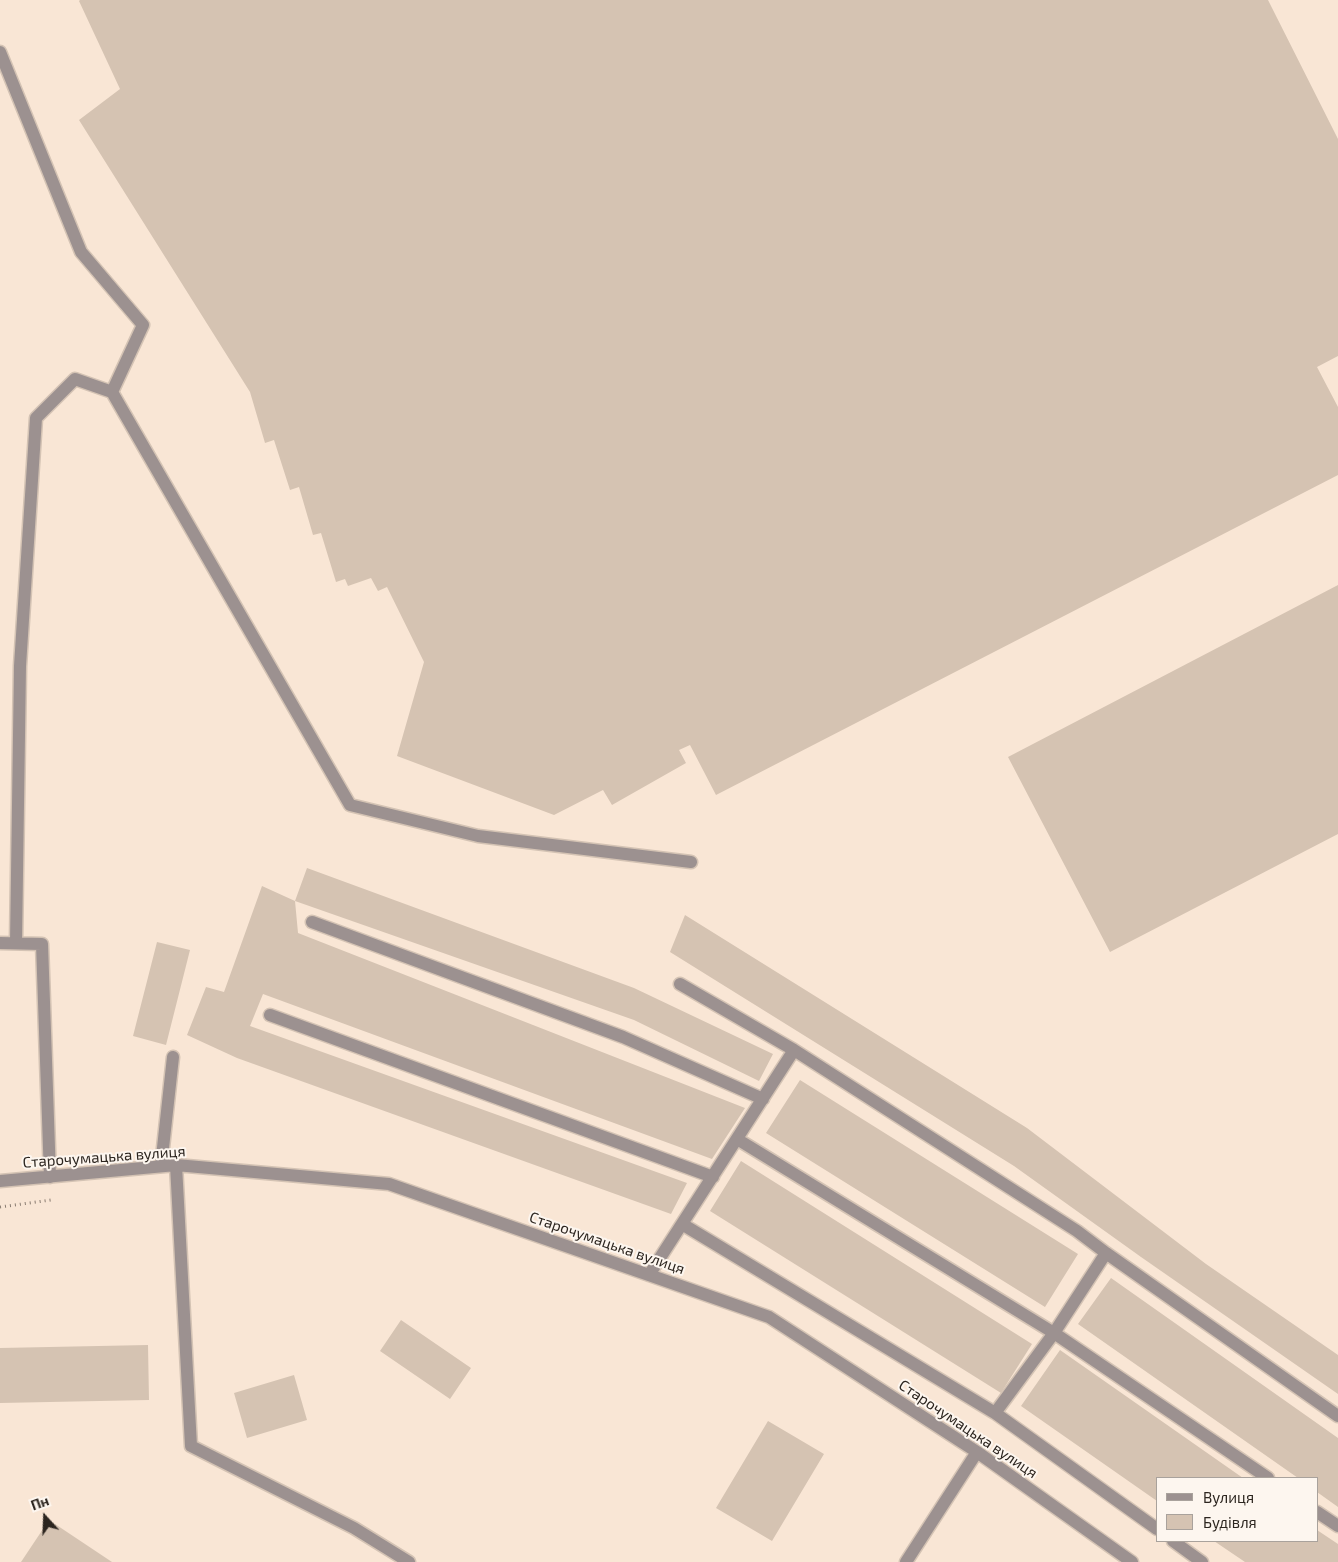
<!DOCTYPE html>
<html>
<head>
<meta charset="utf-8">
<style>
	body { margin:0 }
	#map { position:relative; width:1338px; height:1562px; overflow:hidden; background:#f9e6d5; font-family:"Exo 2",sans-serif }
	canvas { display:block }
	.legend { position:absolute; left:1156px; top:1477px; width:162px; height:65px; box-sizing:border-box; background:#fdf6ef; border:1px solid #a9a29c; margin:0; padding:6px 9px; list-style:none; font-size:15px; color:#2c251f }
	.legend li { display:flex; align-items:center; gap:10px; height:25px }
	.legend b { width:25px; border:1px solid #a9a29c }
	.north { position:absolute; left:20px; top:1492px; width:50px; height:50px; -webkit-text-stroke:4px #fdf6ef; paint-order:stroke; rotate:340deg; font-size:14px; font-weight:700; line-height:20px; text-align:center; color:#2c251f }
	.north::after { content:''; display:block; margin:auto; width:18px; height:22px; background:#2c251f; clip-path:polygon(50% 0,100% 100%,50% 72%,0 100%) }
</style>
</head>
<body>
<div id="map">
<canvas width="1338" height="1562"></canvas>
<ul class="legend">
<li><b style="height:6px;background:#9c9190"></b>Вулиця</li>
<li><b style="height:14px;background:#d5c3b2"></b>Будівля</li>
</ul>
<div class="north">Пн</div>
</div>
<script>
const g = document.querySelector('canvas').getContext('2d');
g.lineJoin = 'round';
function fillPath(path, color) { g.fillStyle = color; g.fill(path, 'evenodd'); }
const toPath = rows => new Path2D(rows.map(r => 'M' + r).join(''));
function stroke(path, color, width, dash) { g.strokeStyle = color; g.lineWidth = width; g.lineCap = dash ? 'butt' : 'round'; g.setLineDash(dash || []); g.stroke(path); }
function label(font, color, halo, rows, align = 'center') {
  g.font = font + ' "Exo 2",sans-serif'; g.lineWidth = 4; g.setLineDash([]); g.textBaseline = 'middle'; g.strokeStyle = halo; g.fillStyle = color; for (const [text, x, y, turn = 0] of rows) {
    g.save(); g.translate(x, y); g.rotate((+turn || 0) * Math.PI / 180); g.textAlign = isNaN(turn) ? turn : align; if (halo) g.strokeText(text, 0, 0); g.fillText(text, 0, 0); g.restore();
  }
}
fillPath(toPath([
	[80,0,1268,0,1338,139,1338,356,1317,367,1338,407,1338,475,716,795,690,745,679,750,686,763,612,805,603,790,554,815,397,756,424,662,387,587,378,591,371,578,348,586,345,579,336,582,321,533,313,535,299,487,290,490,274,440,265,443,250,392,79,120,120,89,79,1],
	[1338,585,1338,834,1110,952,1008,757],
	[307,868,634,988,773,1054,759,1081,634,1020,295,901],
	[262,886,295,901,298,933,745,1108,712,1159,263,994,250,1026,687,1183,671,1214,237,1058,187,1035,206,987,224,992],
	[685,915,1027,1128,1206,1264,1338,1355,1338,1394,1141,1257,1014,1166,670,952],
	[157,942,190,950,166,1045,133,1036],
	[800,1080,1078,1254,1045,1307,766,1133],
	[741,1161,1032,1344,1001,1393,710,1211],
	[1111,1278,1338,1438,1338,1507,1317,1492,1317,1478,1298,1478,1078,1324],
	[401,1320,471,1368,450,1399,380,1351],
	[148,1345,149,1400,0,1403,0,1348],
	[1060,1350,1243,1478,1157,1478,1157,1501,1021,1406],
	[294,1375,307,1420,247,1438,234,1393],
	[768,1421,824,1454,772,1541,716,1508],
	[49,1520,112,1562,21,1562],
	[1317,1530,1338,1544,1338,1562,1245,1562,1214,1541,1317,1541]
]), '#d5c3b2');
const minor = toPath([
	[0,52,81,252,143,325,112,392],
	[312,922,623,1037,763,1099],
	[0,943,42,944,50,1177],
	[16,943,20,666,36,418,75,379,112,392,350,805,478,836,691,862],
	[680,984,794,1050,1077,1231,1106,1253,1338,1416],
	[270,1015,713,1177],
	[737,1139,1054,1333,1268,1478],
	[176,1165,191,1446,354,1528,409,1562],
	[161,1166,173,1057],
	[0,1181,176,1165,389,1184,769,1317,977,1452,1132,1562],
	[682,1224,995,1413,1157,1529],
	[649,1275,794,1050],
	[995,1413,1054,1333,1106,1253],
	[1317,1512,1338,1526],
	[1173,1541,1202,1562],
	[906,1562,977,1452]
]);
stroke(minor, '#d4c3b4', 15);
stroke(toPath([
	[0,1207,51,1200]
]), '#897c71', 3, [1, 4]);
stroke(minor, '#9c9190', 12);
label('15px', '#2c251f', '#fdf6ef', [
	["Старочумацька вулиця",104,1157,-4],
	["Старочумацька вулиця",607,1243,19],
	["Старочумацька вулиця",968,1429,34]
]);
</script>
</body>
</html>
